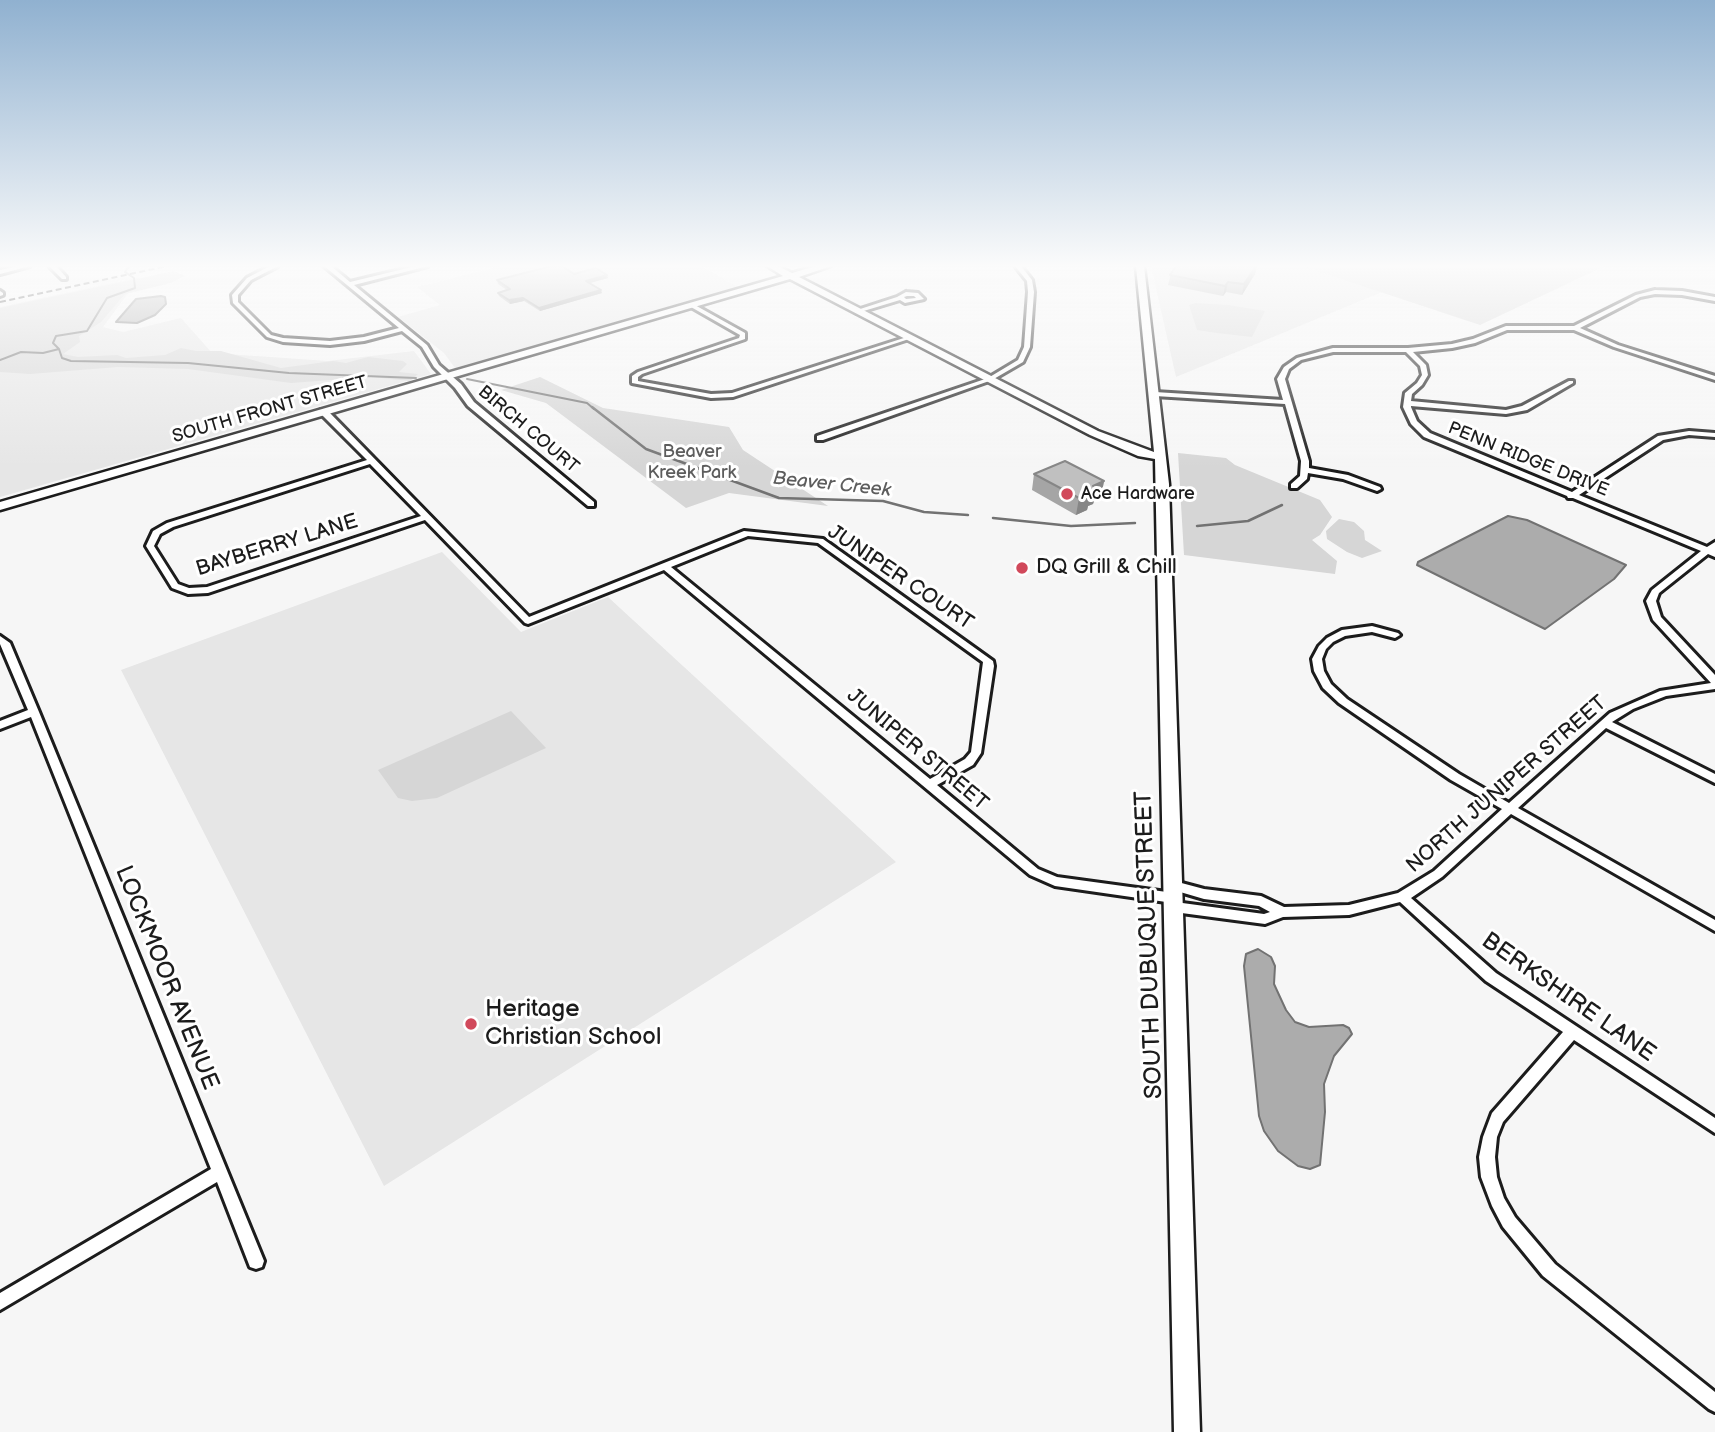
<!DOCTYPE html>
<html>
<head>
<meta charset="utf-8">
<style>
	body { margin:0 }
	canvas { display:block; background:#f6f6f6 }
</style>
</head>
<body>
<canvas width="1715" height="1432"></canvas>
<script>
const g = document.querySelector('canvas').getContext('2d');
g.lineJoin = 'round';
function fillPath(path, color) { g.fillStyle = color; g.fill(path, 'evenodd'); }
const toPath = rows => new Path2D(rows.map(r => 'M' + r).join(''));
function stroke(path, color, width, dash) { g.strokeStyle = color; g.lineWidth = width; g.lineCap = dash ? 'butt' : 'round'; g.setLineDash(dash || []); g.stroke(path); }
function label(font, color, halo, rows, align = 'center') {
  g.font = font + ' "Balsamiq Sans",sans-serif'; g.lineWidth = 6; g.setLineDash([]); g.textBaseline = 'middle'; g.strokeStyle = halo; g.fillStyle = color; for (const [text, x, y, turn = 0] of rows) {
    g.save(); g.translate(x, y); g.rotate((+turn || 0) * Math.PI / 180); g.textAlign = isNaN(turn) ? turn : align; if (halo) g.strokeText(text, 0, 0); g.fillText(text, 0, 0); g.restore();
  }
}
fillPath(toPath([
	[501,266,701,266,738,287,455,368,444,353,398,317,440,305,417,287],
	[1151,266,1302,266,1382,292,1176,377],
	[140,277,103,327,123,332,181,318,212,353,328,361,414,351,431,374,0,497,0,307],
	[442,552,521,632,608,597,896,862,384,1186,121,670]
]), '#e6e6e6');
fillPath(toPath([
	[1302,266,1605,266,1480,325],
	[174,271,185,276,171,283,125,294,101,322,79,336,80,342,63,354,78,357,117,355,126,358,165,355,181,348,196,351,221,351,281,368,333,361,346,363,368,357,403,361,407,364,399,372,418,374,410,381,372,377,291,383,188,369,118,367,30,374,0,372,0,308],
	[1195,303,1228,305,1265,311,1252,337,1217,333,1197,330,1189,305],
	[540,377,603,408,729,427,743,450,828,506,729,493,686,508,546,403,501,390],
	[1178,453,1226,458,1235,465,1320,500,1332,517,1320,535,1312,540,1337,561,1335,574,1184,555],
	[1339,519,1354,522,1364,531,1365,540,1382,551,1362,558,1347,552,1327,539,1326,531],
	[511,711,546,748,437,798,412,801,398,798,378,770]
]), '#d6d6d6');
const water = toPath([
	[161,296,165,297,166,304,155,315,137,323,116,322,136,299,161,296],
	[1508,516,1527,520,1626,565,1614,579,1545,629,1417,565,1418,562,1508,516],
	[1258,949,1271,957,1275,966,1274,984,1286,1010,1295,1022,1309,1027,1343,1025,1349,1028,1352,1034,1334,1056,1324,1084,1325,1112,1320,1165,1310,1169,1298,1166,1278,1151,1264,1131,1259,1116,1244,966,1246,954,1258,949]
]);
fillPath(water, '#acacac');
stroke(water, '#727272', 2);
stroke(toPath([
	[59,349,62,358,71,361,188,363,289,373,416,378],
	[0,360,21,352,43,353,59,349,53,343,56,336,87,331,107,298,135,288,134,278,125,272,129,266],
	[467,379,587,403,594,409]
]), '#727272', 2);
stroke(toPath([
	[592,407,646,449,779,498,883,501,924,512,968,515],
	[993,518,1071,526,1135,523],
	[1197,526,1248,521,1282,505]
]), '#727272', 2.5);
const street = toPath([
	[18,266,30,266,0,274,0,270,18,266],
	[49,266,56,266,66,277,66,279,62,279,49,266],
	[270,266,278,266,251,280,238,295,238,302,271,335,283,338,330,341,364,337,399,328,324,266,331,266,350,282,416,266,428,266,354,285,427,345,439,365,461,384,474,402,594,502,594,506,588,506,468,406,455,388,434,367,422,347,402,331,364,341,330,345,283,342,267,337,233,303,232,295,247,278,270,266],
	[1015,266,1021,266,1032,280,1034,292,1030,347,1023,362,992,380,823,440,817,440,817,436,988,378,1018,360,1024,347,1028,292,1027,281,1015,266],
	[1655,290,1682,291,1715,297,1715,301,1682,295,1655,294,1640,297,1580,328,1618,345,1715,376,1715,380,1614,347,1574,330,1507,330,1475,343,1452,348,1413,352,1426,365,1428,375,1422,385,1412,394,1411,401,1506,410,1522,406,1569,381,1573,381,1573,383,1527,410,1506,414,1411,406,1411,407,1417,421,1430,433,1572,492,1658,436,1689,431,1715,433,1715,437,1689,435,1663,440,1579,495,1707,547,1715,542,1715,557,1708,554,1659,593,1656,601,1661,617,1715,675,1715,689,1666,696,1633,709,1612,722,1715,774,1715,783,1606,728,1518,808,1715,920,1715,931,1511,814,1442,877,1411,898,1496,973,1715,1118,1715,1133,1574,1040,1503,1122,1497,1137,1495,1157,1497,1177,1504,1198,1515,1217,1555,1264,1715,1392,1715,1412,1709,1409,1543,1276,1503,1227,1492,1206,1481,1177,1479,1157,1483,1137,1492,1113,1563,1032,1486,981,1400,902,1349,915,1283,917,1265,924,1174,912,1170,910,1168,907,1173,903,1055,886,1030,875,664,570,528,624,525,623,425,520,208,593,188,594,172,588,146,546,153,531,167,523,367,460,321,414,321,410,327,410,529,617,744,531,823,539,993,661,994,666,981,753,973,765,937,785,1038,869,1057,877,1174,893,1178,895,1180,898,1175,902,1264,914,1270,912,1259,906,1204,899,1170,889,1168,886,1170,883,1174,881,1204,889,1261,896,1284,907,1349,905,1398,893,1434,871,1502,809,1451,780,1339,703,1323,688,1314,671,1312,659,1319,646,1327,638,1342,630,1372,626,1398,633,1400,635,1395,638,1372,632,1345,636,1333,642,1326,649,1322,659,1324,671,1331,684,1347,699,1459,774,1509,803,1610,713,1660,691,1711,683,1653,620,1646,601,1652,590,1701,551,1573,498,1568,498,1567,496,1424,437,1411,424,1403,407,1405,393,1417,383,1422,375,1420,366,1406,352,1333,352,1301,360,1289,369,1285,379,1309,461,1309,468,1348,475,1380,487,1381,489,1377,491,1343,479,1308,473,1307,479,1297,488,1291,488,1291,484,1300,476,1301,461,1285,404,1155,396,1151,394,1155,392,1283,400,1277,379,1284,367,1297,358,1333,348,1408,348,1452,344,1473,339,1506,326,1574,326,1636,295,1655,290],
	[370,464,421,516,207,587,189,588,178,584,154,546,160,534,173,527,370,464],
	[748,536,818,543,983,662,971,752,965,759,930,779,671,567,748,536],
	[0,291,3,293,3,295,0,296,0,291],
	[906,292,918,293,924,299,905,303,900,300,857,313,854,311,897,297,906,292],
	[907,296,914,296,916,298,906,299,904,297,907,296],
	[693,304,745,333,745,339,642,374,638,377,638,381,711,394,732,393,907,337,912,338,733,397,711,398,632,383,632,376,638,372,739,338,740,335,691,307,690,306,693,304],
	[0,636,10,643,39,712,264,1261,262,1267,256,1269,250,1267,217,1182,0,1310,0,1293,211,1169,31,717,0,729,0,721,28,710,0,644,0,636]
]);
const secondary = toPath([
	[767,266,778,266,792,273,816,266,831,266,799,277,1098,431,1154,452,1136,266,1144,266,1169,484,1200,1432,1174,1432,1155,459,1138,456,1090,435,790,279,0,510,0,502,783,276,767,266]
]);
stroke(street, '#1c1c1c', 6);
stroke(secondary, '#1c1c1c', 5);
fillPath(street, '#fff');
fillPath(secondary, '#fff');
stroke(toPath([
	[0,302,167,266]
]), '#1c1c1c', 2, [6, 3.5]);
fillPath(toPath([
	[1176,266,1257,266,1255,274,1242,295,1226,292,1223,296,1168,285,1171,273],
	[574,274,608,278,590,283,602,293,540,311,524,301,510,304,499,296,498,293,507,290,498,284,497,280],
	[1034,474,1104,481,1101,497,1094,501,1093,504,1088,506,1087,510,1076,515,1032,490]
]), '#a5a5a5');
fillPath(toPath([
	[1256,266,1257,266,1255,274,1242,295,1244,284],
	[607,275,608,278,586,284,586,281],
	[1228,282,1226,292,1223,296,1225,286],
	[601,290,602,293,540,311,539,308],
	[523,298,524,301,510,304,509,300],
	[1104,481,1101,497,1094,501,1093,504,1088,506,1087,510,1076,515,1079,498,1093,486]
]), '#868686');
const building = toPath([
	[552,266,562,266,574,274,596,268,607,275,586,281,601,290,539,308,523,298,509,300,498,293,510,289,497,280,552,266],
	[1176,266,1256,266,1244,284,1228,282,1225,286,1170,275,1176,266],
	[1065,461,1104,481,1093,486,1096,488,1088,491,1090,493,1079,498,1034,474,1065,461]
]);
fillPath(building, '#c0c0c0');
stroke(building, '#868686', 2);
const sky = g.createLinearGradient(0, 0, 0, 467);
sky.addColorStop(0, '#90b1d0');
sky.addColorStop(0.57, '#fbfbfb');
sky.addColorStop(1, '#fbfbfb00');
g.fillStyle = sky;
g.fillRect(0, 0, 1715, 467);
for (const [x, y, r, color] of [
	[1067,494,7,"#d1495b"],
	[1022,568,7,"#d1495b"],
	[471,1024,7,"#d1495b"]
]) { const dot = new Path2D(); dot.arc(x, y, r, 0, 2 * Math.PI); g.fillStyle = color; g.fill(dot); stroke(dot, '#fff', 2.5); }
label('18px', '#1c1c1c', '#fff', [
	["SOUTH FRONT STREET",270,410,-16],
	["BIRCH COURT",528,430,40],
	["PENN RIDGE DRIVE",1528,460,22]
]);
label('18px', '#5d5d5d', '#fff', [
	["Beaver",692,452],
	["Kreek Park",692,473]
]);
label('18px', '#1c1c1c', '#fff', [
	["Ace Hardware",1081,494]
], 'left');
label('italic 19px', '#5d5d5d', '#fff', [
	["Beaver Creek",832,485,6]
]);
label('21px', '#1c1c1c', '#fff', [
	["BAYBERRY LANE",277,546,-17],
	["JUNIPER COURT",900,578,34],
	["JUNIPER STREET",917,750,40],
	["NORTH JUNIPER STREET",1507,785,-41]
]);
label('21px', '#1c1c1c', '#fff', [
	["DQ Grill & Chill",1036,568]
], 'left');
label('24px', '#1c1c1c', '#fff', [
	["SOUTH DUBUQUE STREET",1150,945,-92],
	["LOCKMOOR AVENUE",166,978,68],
	["BERKSHIRE LANE",1568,998,35]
]);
label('24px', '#1c1c1c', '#fff', [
	["Heritage",485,1010],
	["Christian School",485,1038]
], 'left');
</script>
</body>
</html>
